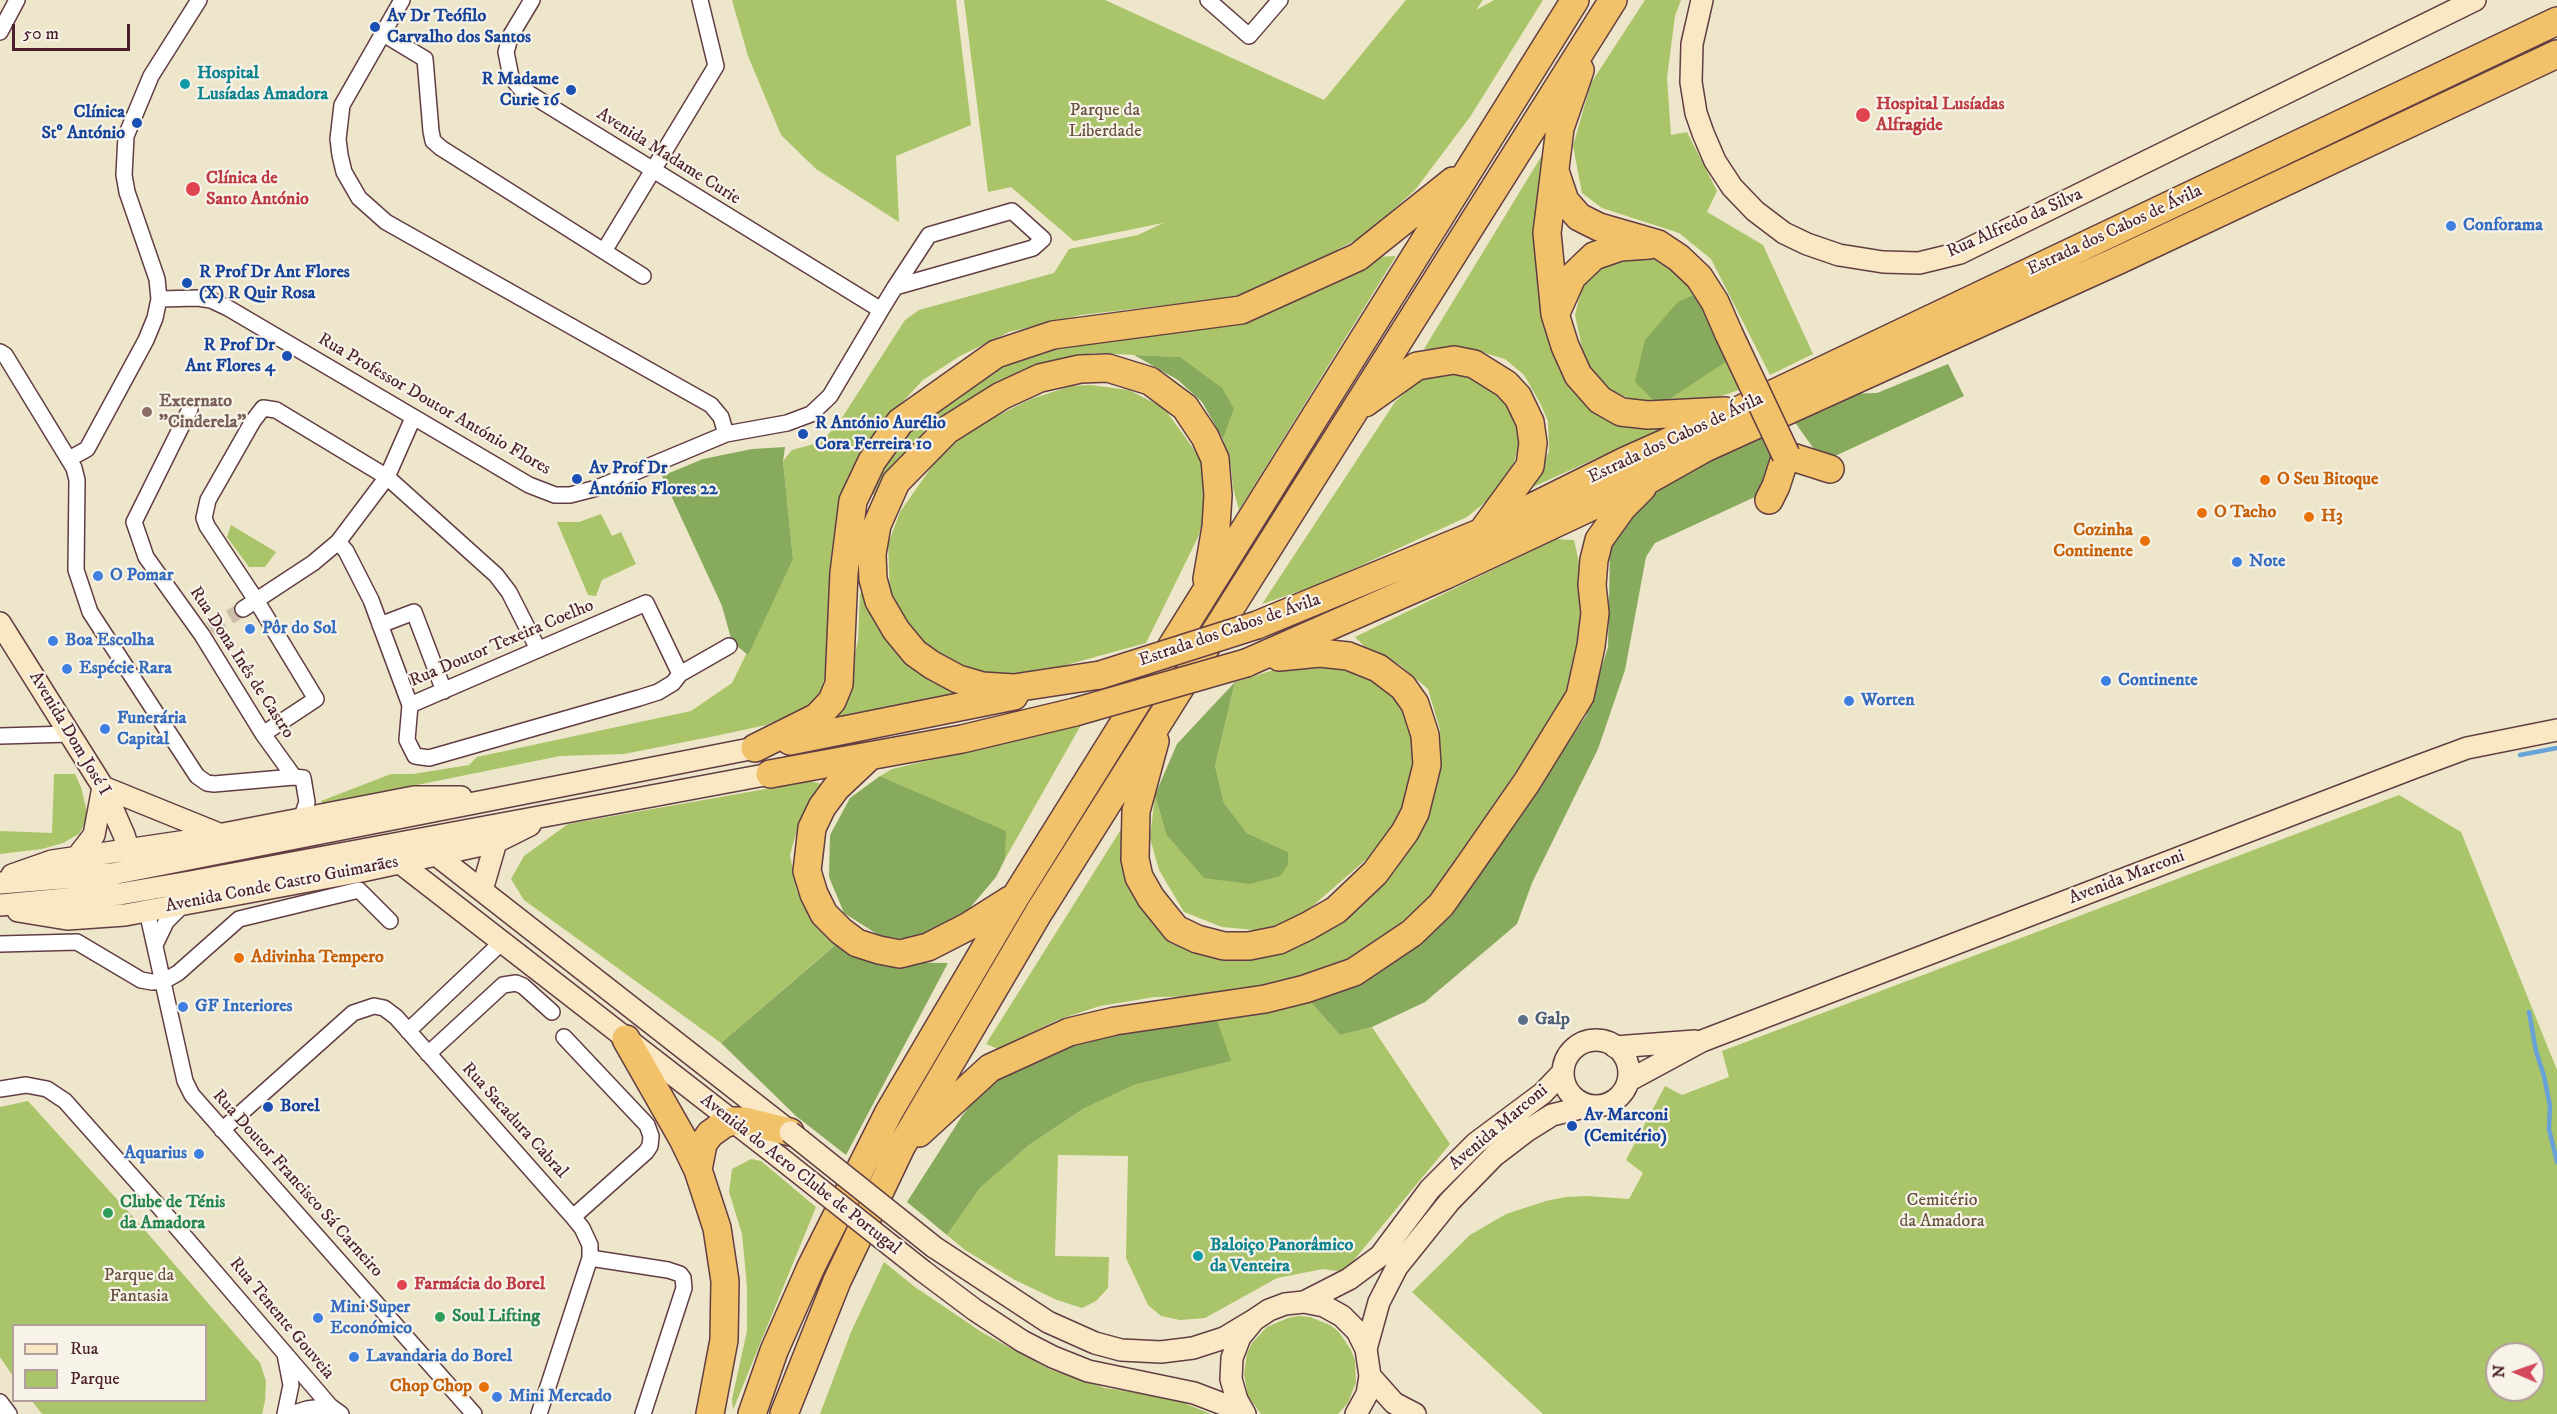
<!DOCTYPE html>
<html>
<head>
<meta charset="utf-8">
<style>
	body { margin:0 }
	#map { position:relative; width:2557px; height:1414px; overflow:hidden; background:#ede6ca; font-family:"IM FELL DW Pica",serif }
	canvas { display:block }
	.legend { position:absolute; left:12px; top:1324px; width:195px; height:78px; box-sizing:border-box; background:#f7f3e8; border:2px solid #b29e9c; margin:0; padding:8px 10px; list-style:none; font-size:18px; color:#4a1f2b }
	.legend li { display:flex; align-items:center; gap:12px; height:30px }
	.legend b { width:30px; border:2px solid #b29e9c }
	.north { position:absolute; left:2485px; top:1342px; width:60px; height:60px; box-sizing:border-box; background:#f7f3e8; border:2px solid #b29e9c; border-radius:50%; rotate:272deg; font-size:16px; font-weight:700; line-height:24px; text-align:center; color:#4a1f2b }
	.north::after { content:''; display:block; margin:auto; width:21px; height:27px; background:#d1495b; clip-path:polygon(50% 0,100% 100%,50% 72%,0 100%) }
	.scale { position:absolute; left:12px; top:24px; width:118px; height:27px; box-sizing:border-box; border:3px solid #4a1f2b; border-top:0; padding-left:8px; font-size:18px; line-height:21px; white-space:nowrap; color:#4a1f2b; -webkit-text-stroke:4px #f7f3e8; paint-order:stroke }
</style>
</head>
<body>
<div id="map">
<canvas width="2557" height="1414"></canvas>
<ul class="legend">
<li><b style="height:8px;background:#fae7c3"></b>Rua</li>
<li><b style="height:16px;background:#aac469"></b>Parque</li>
</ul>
<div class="north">N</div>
<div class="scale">50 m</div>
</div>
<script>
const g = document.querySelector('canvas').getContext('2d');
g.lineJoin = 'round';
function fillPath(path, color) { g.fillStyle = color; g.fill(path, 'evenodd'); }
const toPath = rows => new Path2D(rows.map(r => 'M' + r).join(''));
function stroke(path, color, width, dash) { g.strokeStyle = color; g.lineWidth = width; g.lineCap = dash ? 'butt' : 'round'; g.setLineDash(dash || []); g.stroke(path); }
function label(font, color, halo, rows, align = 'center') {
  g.font = font + ' "IM FELL DW Pica",serif'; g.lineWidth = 4.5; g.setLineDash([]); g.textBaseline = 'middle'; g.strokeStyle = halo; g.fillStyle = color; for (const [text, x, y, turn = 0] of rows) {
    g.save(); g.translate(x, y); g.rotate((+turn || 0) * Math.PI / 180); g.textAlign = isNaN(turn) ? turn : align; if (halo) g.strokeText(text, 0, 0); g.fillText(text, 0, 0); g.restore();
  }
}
fillPath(toPath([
	[732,0,956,0,971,125,896,156,899,222,816,169,781,135,748,56],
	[964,0,1105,0,1324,100,1406,0,1483,0,1476,10,1494,0,1543,0,1470,117,1415,190,1366,234,1283,280,1243,296,1081,315,1009,332,960,356,923,380,896,409,861,466,828,663,821,691,811,707,766,725,720,735,624,754,560,756,323,804,321,801,391,774,413,774,469,765,477,757,691,711,732,683,793,559,783,461,792,450,818,443,836,427,905,320,919,310,1054,273,1069,249,1138,235,1163,223,1074,241,1011,187,988,192],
	[1645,0,1681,0,1675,16,1667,78,1671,135,1687,132,1717,191,1707,212,1763,245,1813,354,1770,375,1711,259,1679,233,1602,208,1582,193,1573,146,1591,83],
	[1547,147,1539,229,1587,398,1674,423,1533,487,1549,451,1548,421,1540,403,1524,375,1505,359,1475,350,1424,349],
	[1628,254,1654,254,1698,293,1742,389,1689,407,1638,403,1611,390,1585,362,1575,315,1582,287,1600,266],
	[1396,256,1239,510,1233,488,1231,466,1223,439,1234,409,1180,357,1092,353,1039,368,884,491,862,499,893,443,1016,356,1067,344,1154,333,1376,257],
	[1446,372,1471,372,1514,405,1520,438,1512,472,1498,492,1467,517,1318,585,1262,604,1395,402,1423,377],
	[1090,385,1129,390,1164,408,1201,459,1207,504,1199,535,1146,643,1066,665,1043,674,1010,676,977,672,933,652,909,625,890,592,888,544,900,512,935,462,970,429,1031,399,1071,386],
	[601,514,612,536,621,532,636,564,602,580,596,596,588,595,557,522,579,522],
	[231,525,276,552,265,567,249,567,227,537],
	[1556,539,1574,540,1583,580,1585,632,1572,692,1428,898,1400,924,1358,955,1322,972,1269,987,1215,996,1155,997,1100,1006,1057,1020,998,1049,986,1044,1125,823,1155,923,1294,946,1423,825,1438,784,1440,730,1428,689,1400,665,1365,647,1355,637],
	[868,592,879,622,895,652,915,670,953,688,962,696,834,718,850,677,858,640,860,593],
	[1296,663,1349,667,1403,698,1416,736,1417,772,1403,813,1376,851,1308,910,1285,925,1255,930,1222,927,1184,912,1159,870,1150,838,1155,795,1166,834,1288,852,1247,833,1224,803,1215,766,1235,682],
	[1081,725,1005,859,1005,831,880,776,892,769],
	[54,774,75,774,81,787,87,812,84,825,79,834,63,843,42,849,0,854,0,831,52,833],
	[811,781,824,785,799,823,790,855,797,891,813,918,837,943,721,1043,524,900,511,879,524,856,568,824],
	[2399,795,2461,832,2557,1070,2557,1414,1543,1414,1412,1292,1470,1235,1506,1214,1546,1201,1566,1197,1587,1196,1629,1199,1643,1173,1626,1160,1665,1086,1682,1095,1729,1077,1722,1051],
	[2497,1354,2533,1354,2533,1390,2497,1390],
	[1307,998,1340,1035,1372,1027,1450,1144,1344,1272,1323,1269,1277,1278,1205,1318,1180,1320,1161,1316,1148,1305,1126,1258,1128,1156,1058,1155,1055,1256,1109,1257,1108,1288,1096,1301,1082,1308,1057,1300,1015,1280,965,1250,947,1235,980,1188,1029,1145,1083,1109,1134,1085,1230,1061,1216,1017],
	[28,1101,143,1228,260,1363,266,1381,265,1401,262,1414,42,1414,32,1401,206,1400,206,1326,14,1326,13,1376,0,1357,0,1107],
	[751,1159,761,1161,816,1207,733,1410,732,1399,747,1331,747,1287,742,1234,729,1192,732,1169],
	[884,1262,915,1287,983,1333,1049,1369,1105,1388,1172,1398,1211,1414,820,1414,851,1332],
	[1298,1316,1310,1317,1330,1325,1339,1332,1351,1350,1355,1360,1356,1382,1348,1403,1338,1414,1261,1414,1248,1396,1244,1374,1247,1353,1252,1343,1267,1327,1288,1318]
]), '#aac469');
fillPath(toPath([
	[1698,293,1730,359,1659,406,1635,382,1645,340,1678,302],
	[1134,355,1180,357,1222,388,1234,409,1223,439,1202,402,1178,380],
	[1948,364,1964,396,1833,457,1816,452,1794,421,1847,394,1877,393],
	[1762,431,1772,456,1770,490,1655,543,1646,557,1625,670,1598,749,1532,883,1517,924,1425,1002,1372,1027,1340,1035,1307,998,1371,977,1400,958,1421,940,1557,759,1586,716,1608,647,1610,551,1623,524,1653,492],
	[785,447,783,461,793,559,748,655,732,642,722,606,662,476,703,459,752,449],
	[1235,682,1215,766,1224,803,1247,833,1288,852,1288,865,1280,876,1250,884,1204,878,1166,834,1155,795,1177,744],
	[880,776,1006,831,1005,859,996,877,969,909,944,927,905,939,880,936,844,913,829,877,830,835,850,798],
	[841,940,873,962,948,963,846,1155,796,1116,721,1043],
	[1216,1017,1231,1061,1134,1085,1083,1109,1029,1145,980,1188,947,1235,907,1202,962,1116,985,1087,1012,1067,1097,1035]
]), '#87aa5d');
stroke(toPath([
	[2520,755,2557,748],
	[2529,1012,2536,1051,2544,1076,2550,1106,2549,1129,2557,1162]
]), '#67a3d8', 4.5);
stroke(toPath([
	[210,629,243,609]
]), '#ccbeaa', 15, [15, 8]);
const street = toPath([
	[402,0,342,105,338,139,340,155,344,172,359,198,386,222,711,405,721,417,726,434],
	[532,0,511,35,506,52,511,77,520,88,881,310],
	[1208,0,1249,36,1280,0],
	[0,32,17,0],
	[382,33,425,59,431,131,433,141,441,148,643,276],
	[604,251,716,66,700,0],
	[159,299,198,298,211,300,228,308,529,485,555,495,570,495,597,488,726,434,787,423,811,414,830,396,881,310,895,287,929,235,1012,211,1043,239,1033,248,895,287],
	[0,352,5,355,74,468,77,480,76,570,90,612,197,776,207,783,214,784,294,777,303,778,307,802,301,819],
	[190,409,134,522,146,557,202,635,263,734,294,777],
	[69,459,87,449,146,340,155,318,159,299,157,279,127,192,124,175,126,136,151,76,199,0],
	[338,542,346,551,371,600,410,705],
	[646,603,680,674,673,683,658,692,639,698,429,758,415,756,407,740,410,705,646,603],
	[243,609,313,563,338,542,387,477,413,418],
	[380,625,414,612,444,691],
	[680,674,729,646],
	[263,734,316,699,256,600,207,526,204,518,208,500,253,421,263,408,276,410,387,477,496,575,509,592,538,649],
	[0,736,70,734],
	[147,911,185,1081,192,1095,474,1414],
	[0,944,77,942,141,980,152,982,164,981,178,973,239,919,359,890,390,921],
	[155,945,166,922,183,905],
	[408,1031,502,942],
	[564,1037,647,1125,651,1136,650,1146,646,1152,573,1217],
	[428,1054,503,985,516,983,523,986,552,1012],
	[0,1089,26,1085,47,1089,65,1101,161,1209,330,1406,341,1414],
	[222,1130,353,1013,374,1006,384,1008,396,1017,573,1217,582,1228,590,1245,590,1258,539,1414],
	[590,1258,668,1270,680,1274,683,1278,684,1288,643,1414],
	[285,1354,291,1385,285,1414],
	[0,1402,9,1414],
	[291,1414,307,1409,330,1406]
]);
const secondary = toPath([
	[1702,0,1692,44,1691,82,1696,113,1703,133,1715,161,1732,187,1755,211,1784,233,1807,244,1839,255,1883,262,1919,263,1960,253,2475,0],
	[0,623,103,787,124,835,132,861],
	[103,787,219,834],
	[430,850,788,1130],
	[77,857,94,835,103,787],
	[399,862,779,1157],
	[12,875,52,861,187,841,414,797,461,797],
	[0,883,112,874,755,748],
	[482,890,496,842],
	[0,905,120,894,190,882,770,774],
	[18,911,67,919,125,915,362,871,496,842,530,825],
	'1563 1073a33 33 0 1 1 66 0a33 33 0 1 1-66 0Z',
	[1615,1047,1695,1041],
	[1628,1081,1702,1041,2413,768,2467,748,2557,730],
	[934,1247,1048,1322,1095,1343,1121,1350,1161,1352,1193,1348,1224,1338,1254,1320],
	[923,1271,975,1310,1022,1341,1053,1357,1088,1371,1194,1393,1228,1406,1241,1414],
	[1304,1302,1349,1279,1380,1256,1430,1189,1476,1143,1543,1093,1563,1072],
	[1366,1349,1379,1302,1397,1267,1450,1201,1494,1156,1528,1130,1552,1115,1588,1106],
	[1370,1376,1394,1403,1415,1414],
	[1245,1414,1237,1400,1231,1379,1232,1358,1240,1337,1254,1320,1269,1310,1285,1304,1304,1302,1324,1306,1342,1316,1357,1331,1366,1349,1370,1376,1367,1394,1356,1414]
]);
const highway = toPath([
	[1580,70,1560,128,1547,233,1555,314,1565,346,1578,375,1600,400,1621,412,1648,415,1725,411],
	[1555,171,1565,201,1579,217,1599,227,1658,244,1679,258,1699,277,1715,302,1729,334],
	[1556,313,1572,277,1594,256,1620,247,1649,245],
	[1365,403,1417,366,1454,360,1474,364,1506,384,1518,397,1530,422,1533,443,1530,466,1484,529],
	[1769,500,1776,486,1786,455,1830,469],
	[1257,625,1482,532,1625,461,1739,410,2557,21],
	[1246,663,1446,575,1650,479,1705,448,2119,260,2557,54],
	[1100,675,1014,688,982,686,958,679,932,665,915,653,896,630,879,601,873,579,872,554,877,525,896,482,947,430,1001,396,1040,378,1080,369,1108,368,1150,381,1185,407,1205,437,1215,459,1218,495,1216,527,1207,579],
	[790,741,1014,696],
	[1155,741,1136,811,1135,859,1139,877,1151,898,1176,929,1197,939,1224,946,1249,946,1279,940,1308,926,1336,910,1375,873,1405,832,1415,813,1427,765,1425,735,1415,704,1403,687,1378,668,1348,656,1320,653,1279,657],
	[755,748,817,717,832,701,839,684,844,573,853,501,872,461,900,422,996,354,1053,335,1241,310,1358,257,1453,181],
	[870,756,836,788,822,807,812,828,807,871,814,894,824,914,841,931,857,943,879,950,900,954,928,947,969,926,1010,900],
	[770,774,962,739,1075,712],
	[626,1039,683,1139,698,1170,717,1228,725,1281,724,1340,710,1414],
	[919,1133,990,1068,1069,1032,1115,1021,1265,999,1305,989,1354,972,1412,933,1441,905,1468,867,1527,782,1580,696,1591,646,1595,613,1592,585,1594,560,1599,540,1622,508,1642,488],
	[698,1170,703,1144,710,1134,724,1124,733,1121,745,1121,790,1132],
	[752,1414,774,1351,811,1267,889,1112,1016,896,1575,0],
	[784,1414,837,1281,901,1147,1039,912,1613,0]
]);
stroke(street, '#623d43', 18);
stroke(secondary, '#623d43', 24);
stroke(highway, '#623d43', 30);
stroke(street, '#fff', 15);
stroke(secondary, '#fae7c3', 21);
stroke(highway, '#f2c26a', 27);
const secondaryBridge = toPath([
	[790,1132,934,1247],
	[779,1157,923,1271]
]);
const highwayBridge = toPath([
	[1729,334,1786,455],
	[1100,675,1257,625],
	[1075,712,1246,663]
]);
stroke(secondaryBridge, '#623d43', 24, []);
stroke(highwayBridge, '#623d43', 30, []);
stroke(secondaryBridge, '#fae7c3', 21);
stroke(highwayBridge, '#f2c26a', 27);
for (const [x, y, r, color] of [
	[375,27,6,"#1a4fb4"],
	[185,84,6,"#0f9aa8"],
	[571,90,6,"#1a4fb4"],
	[1863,115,8,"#e0444e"],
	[137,123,6,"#1a4fb4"],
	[193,189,8,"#e0444e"],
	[2451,226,6,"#3f7fe0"],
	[187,283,6,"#1a4fb4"],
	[287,356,6,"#1a4fb4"],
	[147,412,6,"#8d6e63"],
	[803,434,6,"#1a4fb4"],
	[577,479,6,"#1a4fb4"],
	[2265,480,6,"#e8710a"],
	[2202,513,6,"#e8710a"],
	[2309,517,6,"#e8710a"],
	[2145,541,6,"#e8710a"],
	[2237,562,6,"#3f7fe0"],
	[98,576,6,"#3f7fe0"],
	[250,629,6,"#3f7fe0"],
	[53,641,6,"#3f7fe0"],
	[67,669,6,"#3f7fe0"],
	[2106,681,6,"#3f7fe0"],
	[1849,701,6,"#3f7fe0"],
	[105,729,6,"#3f7fe0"],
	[239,958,6,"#e8710a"],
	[183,1007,6,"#3f7fe0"],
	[1523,1020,6,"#5c6f8a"],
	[268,1107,6,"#1a4fb4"],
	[1572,1126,6,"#1a4fb4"],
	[199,1154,6,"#3f7fe0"],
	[108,1213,6,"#2e9e5b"],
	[1198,1256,6,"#0f9aa8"],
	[402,1285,6,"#e0444e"],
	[440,1317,6,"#2e9e5b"],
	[318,1318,6,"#3f7fe0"],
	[354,1357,6,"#3f7fe0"],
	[484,1387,6,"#e8710a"],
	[497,1397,6,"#3f7fe0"]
]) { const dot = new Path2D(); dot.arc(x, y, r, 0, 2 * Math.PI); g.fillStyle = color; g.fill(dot); stroke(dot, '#f7f3e8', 2); }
label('bold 18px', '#164399', '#f7f3e8', [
	["Av Dr Teófilo",387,17],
	["Carvalho dos Santos",387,38],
	["R Madame",559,80,"right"],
	["Curie 16",559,101,"right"],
	["Clínica",125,113,"right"],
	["Stº António",125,134,"right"],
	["R Prof Dr Ant Flores",199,273],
	["(X) R Quir Rosa",199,294],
	["R Prof Dr",275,346,"right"],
	["Ant Flores 4",275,367,"right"],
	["R António Aurélio",815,424],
	["Cora Ferreira 10",815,445],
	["Av Prof Dr",589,469],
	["António Flores 22",589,490],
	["Borel",280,1107],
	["Av Marconi",1584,1116],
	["(Cemitério)",1584,1137]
], 'left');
label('bold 18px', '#0d838f', '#f7f3e8', [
	["Hospital",197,74],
	["Lusíadas Amadora",197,95],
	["Baloiço Panorâmico",1210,1246],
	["da Venteira",1210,1267]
], 'left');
label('bold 18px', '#be3a42', '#f7f3e8', [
	["Hospital Lusíadas",1876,105],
	["Alfragide",1876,126],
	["Clínica de",206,179],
	["Santo António",206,200],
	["Farmácia do Borel",414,1285]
], 'left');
label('18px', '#67513e', '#f7f3e8', [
	["Parque da",1105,111],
	["Liberdade",1105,132],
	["Cemitério",1942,1201],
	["da Amadora",1942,1222],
	["Parque da",139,1276],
	["Fantasia",139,1297]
]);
label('18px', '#4a1f2b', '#f7f3e8', [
	["Avenida Madame Curie",668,157,32],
	["Rua Alfredo da Silva",2015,224,-24],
	["Estrada dos Cabos de Ávila",2115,231,-25],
	["Rua Professor Doutor António Flores",434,405,30],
	["Estrada dos Cabos de Ávila",1676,439,-25],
	["Estrada dos Cabos de Ávila",1230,631,-19],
	["Rua Doutor Texeira Coelho",502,644,-23],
	["Rua Dona Inês de Castro",241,663,57],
	["Avenida Dom José I",69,734,59],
	["Avenida Marconi",2127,878,-21],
	["Avenida Conde Castro Guimarães",282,885,-11],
	["Rua Sacadura Cabral",514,1121,48],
	["Avenida Marconi",1499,1128,-40],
	["Avenida do Aero Clube de Portugal",800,1175,38],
	["Rua Doutor Francisco Sá Carneiro",297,1184,48],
	["Rua Tenente Gouveia",281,1319,50]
]);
label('bold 18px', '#366cbe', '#f7f3e8', [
	["Conforama",2463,226],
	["Note",2249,562],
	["O Pomar",110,576],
	["Pôr do Sol",262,629],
	["Boa Escolha",65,641],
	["Espécie Rara",79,669],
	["Continente",2118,681],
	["Worten",1861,701],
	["Funerária",117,719],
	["Capital",117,740],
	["GF Interiores",195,1007],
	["Aquarius",187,1154,"right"],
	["Mini Super",330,1308],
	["Económico",330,1329],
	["Lavandaria do Borel",366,1357],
	["Mini Mercado",509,1397]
], 'left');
label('bold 18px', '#785e54', '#f7f3e8', [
	["Externato",159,402],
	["\"Cinderela\"",159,423]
], 'left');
label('bold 18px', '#c56008', '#f7f3e8', [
	["O Seu Bitoque",2277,480],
	["O Tacho",2214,513],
	["H3",2321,517],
	["Cozinha",2133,531,"right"],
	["Continente",2133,552,"right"],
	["Adivinha Tempero",251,958],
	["Chop Chop",472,1387,"right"]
], 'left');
label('bold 18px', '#4e5e75', '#f7f3e8', [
	["Galp",1535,1020]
], 'left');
label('bold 18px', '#27864d', '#f7f3e8', [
	["Clube de Ténis",120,1203],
	["da Amadora",120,1224],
	["Soul Lifting",452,1317]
], 'left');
</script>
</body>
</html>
